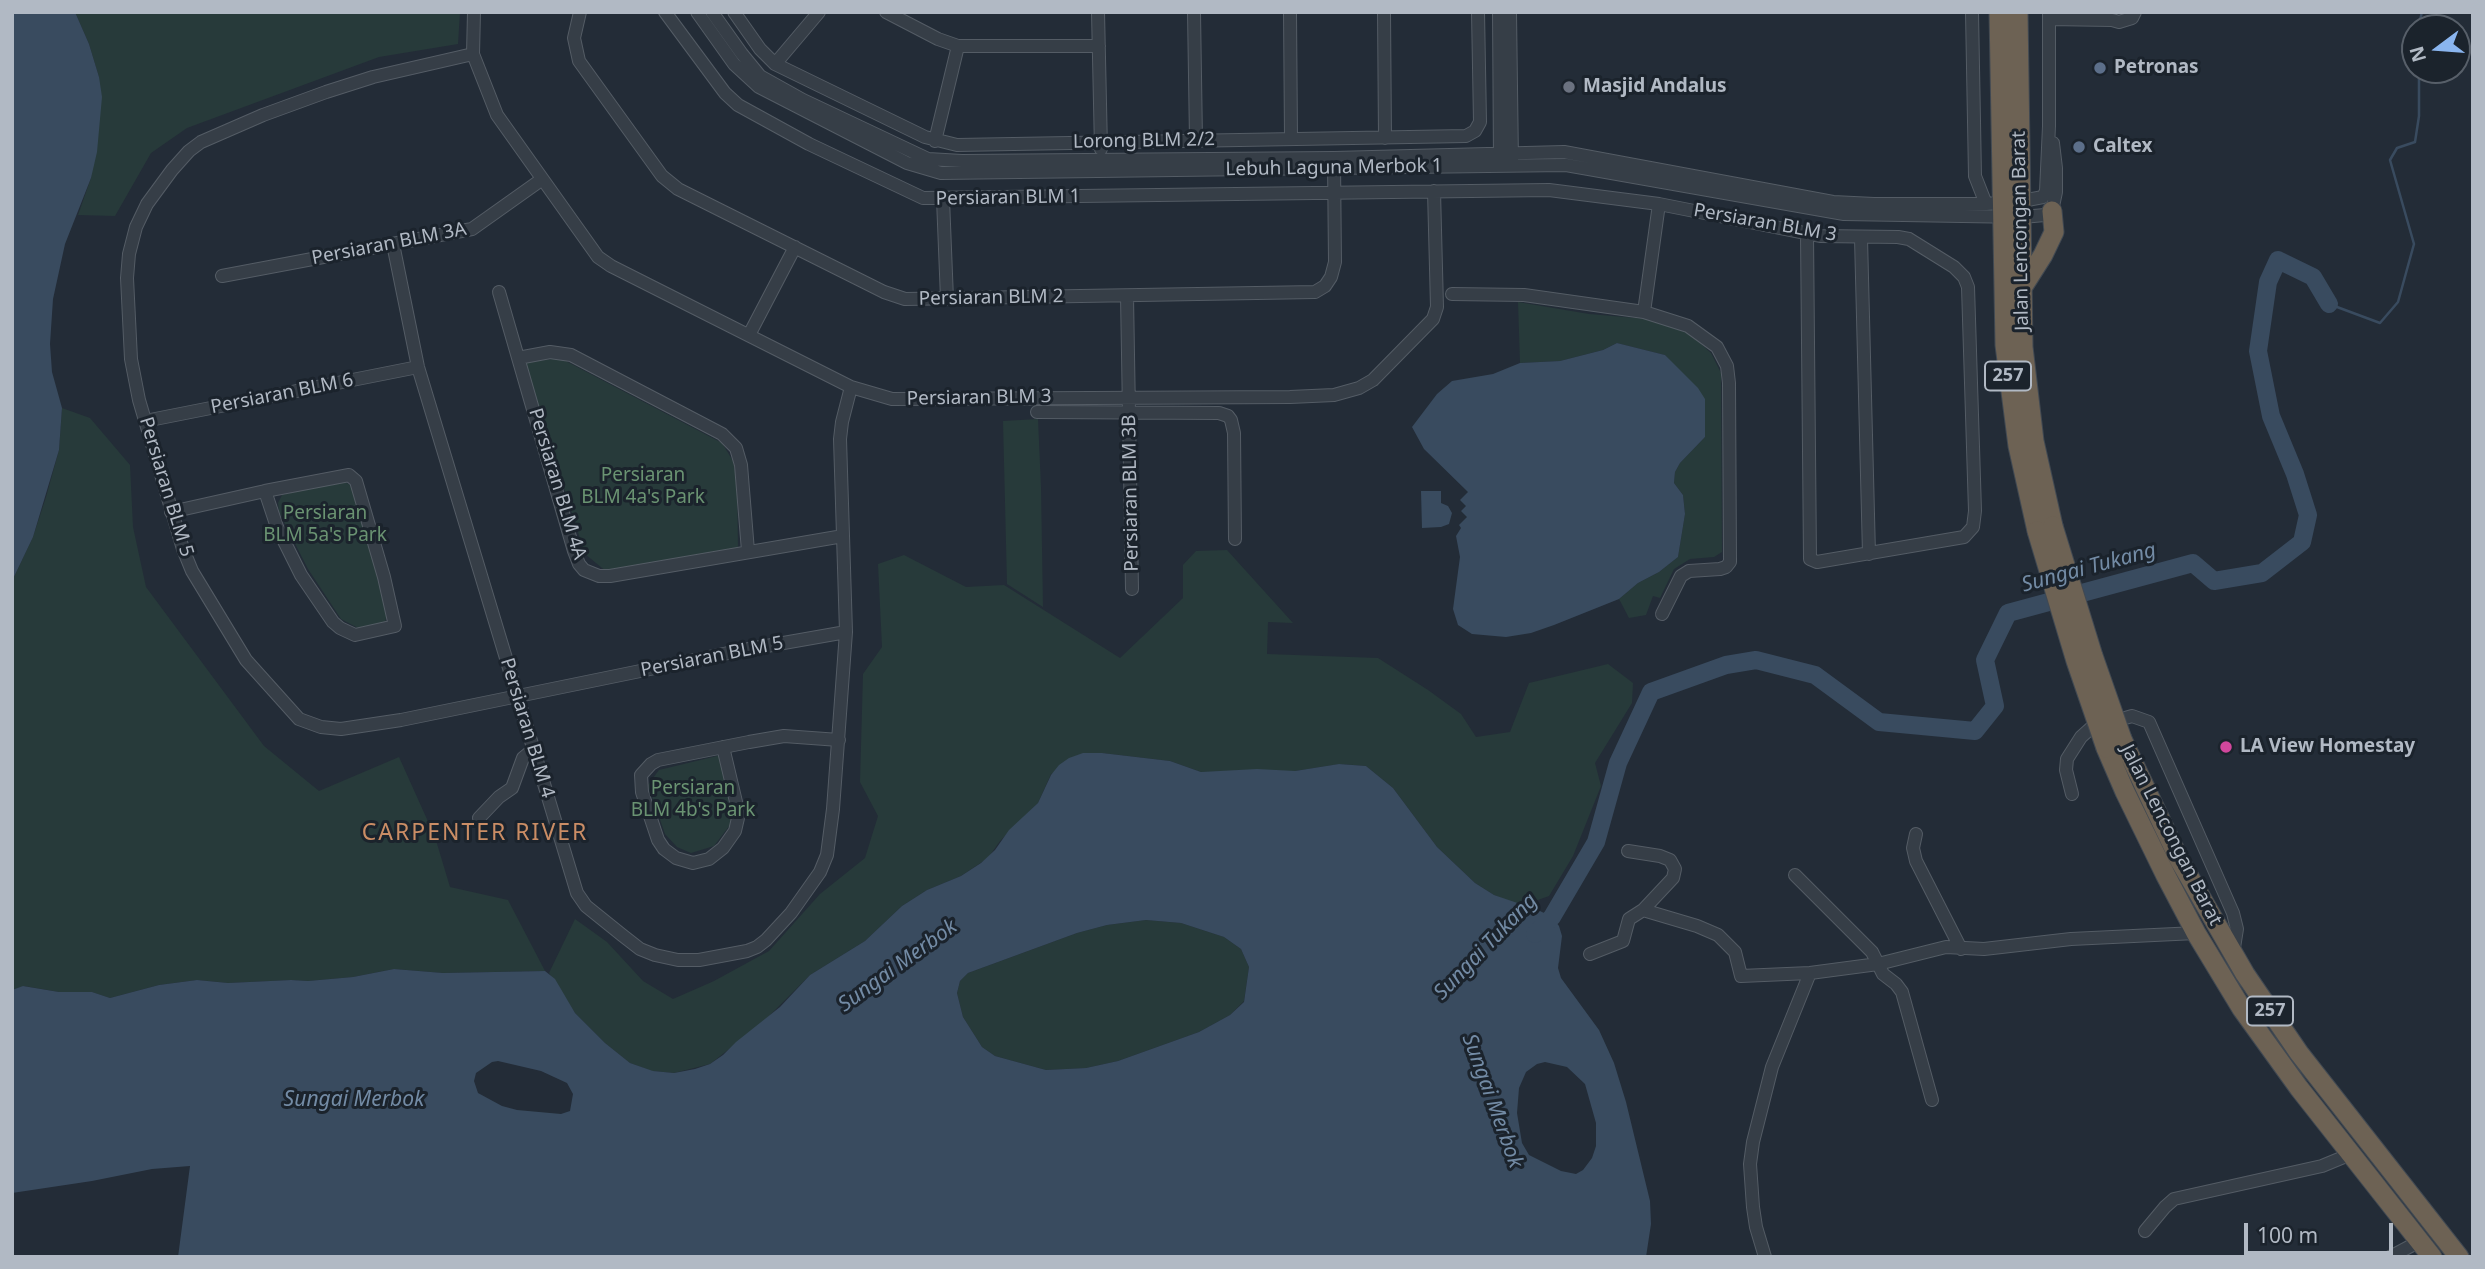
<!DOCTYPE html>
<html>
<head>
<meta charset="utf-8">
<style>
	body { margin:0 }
	#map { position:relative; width:2485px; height:1269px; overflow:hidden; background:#232c37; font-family:"Noto Sans",sans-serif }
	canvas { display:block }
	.frame { position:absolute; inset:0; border:14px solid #b1b9c4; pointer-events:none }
	.north { position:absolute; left:2401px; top:14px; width:70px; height:70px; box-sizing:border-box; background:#1b232c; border:2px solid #575f69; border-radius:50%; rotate:254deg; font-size:19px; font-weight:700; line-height:28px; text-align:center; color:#b1b9c4 }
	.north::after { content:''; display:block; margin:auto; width:24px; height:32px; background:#8ab5ef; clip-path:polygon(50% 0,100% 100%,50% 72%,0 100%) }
	.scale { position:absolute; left:2244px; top:1223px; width:149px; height:32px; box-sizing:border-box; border:4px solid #b1b9c4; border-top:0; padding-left:9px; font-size:21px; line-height:24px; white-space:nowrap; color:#b1b9c4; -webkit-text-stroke:5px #1b232c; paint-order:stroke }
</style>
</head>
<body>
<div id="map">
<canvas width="2485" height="1269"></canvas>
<div class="frame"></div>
<div class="north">N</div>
<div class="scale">100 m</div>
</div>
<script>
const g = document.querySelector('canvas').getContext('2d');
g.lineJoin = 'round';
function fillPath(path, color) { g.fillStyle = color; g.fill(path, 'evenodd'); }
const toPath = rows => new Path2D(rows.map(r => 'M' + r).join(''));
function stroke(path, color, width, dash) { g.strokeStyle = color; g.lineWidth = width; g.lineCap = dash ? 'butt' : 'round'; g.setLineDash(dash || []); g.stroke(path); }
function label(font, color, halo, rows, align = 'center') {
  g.font = font + ' "Noto Sans",sans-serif'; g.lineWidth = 6; g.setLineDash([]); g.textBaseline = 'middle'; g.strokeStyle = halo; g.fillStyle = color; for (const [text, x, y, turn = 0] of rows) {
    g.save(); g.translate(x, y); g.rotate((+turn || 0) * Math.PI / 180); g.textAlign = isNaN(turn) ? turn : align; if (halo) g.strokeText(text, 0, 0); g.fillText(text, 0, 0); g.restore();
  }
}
fillPath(toPath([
	[75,12,460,12,458,44,379,57,187,128,151,153,115,216,78,215,91,178,99,77,89,44],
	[1518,302,1589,314,1648,319,1690,334,1711,353,1721,373,1722,552,1714,557,1690,559,1674,569,1660,598,1653,596,1646,615,1629,618,1619,599,1638,583,1659,572,1678,557,1685,514,1683,495,1674,483,1675,472,1680,463,1705,437,1678,370,1665,355,1617,343,1603,350,1560,361,1520,363],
	[560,358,722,443,733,461,737,478,738,548,607,572,585,554,524,363],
	[62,408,90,418,130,465,133,527,146,587,264,746,319,791,399,757,435,837,450,887,508,900,545,971,443,973,394,969,353,977,308,981,291,980,228,983,197,980,159,985,110,998,92,992,59,992,24,986,12,990,12,581,33,537,46,497,59,450],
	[1038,419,1041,487,1043,607,1007,584,1003,421],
	[342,481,353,486,387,610,385,624,358,628,341,619,308,569,279,512,278,503,282,495],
	[1227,550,1293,623,1268,622,1267,654,1378,658,1428,690,1461,714,1476,737,1510,732,1529,683,1608,664,1633,683,1632,703,1595,763,1601,786,1573,856,1549,896,1521,906,1494,895,1475,883,1437,847,1393,788,1366,766,1340,764,1295,771,1201,772,1170,761,1102,753,1051,774,1038,803,1000,841,988,858,961,876,927,890,902,906,865,941,810,975,761,1024,710,1064,674,1073,652,1071,630,1063,605,1043,575,1013,549,973,575,919,607,942,643,981,673,999,714,981,769,951,820,894,865,858,878,816,860,782,863,674,882,647,878,564,904,555,966,587,1004,585,1120,658,1183,598,1183,565,1196,551],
	[721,755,732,802,733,821,714,846,691,853,677,847,665,834,648,785,659,770],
	[1146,920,1181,923,1224,937,1241,949,1249,967,1244,1001,1230,1015,1199,1032,1118,1061,1086,1068,1046,1070,995,1056,982,1047,963,1017,957,993,960,981,968,973,1077,933,1107,925]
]), '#273a3a');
fillPath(toPath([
	[12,12,75,12,89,44,99,77,102,97,97,152,91,178,65,244,53,299,50,344,52,372,62,408,59,450,33,537,12,581],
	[1617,343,1665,355,1698,388,1705,399,1705,437,1680,463,1675,472,1674,483,1683,495,1685,514,1678,557,1659,572,1638,583,1619,599,1554,625,1531,633,1506,637,1472,634,1458,625,1453,609,1460,557,1456,536,1461,528,1459,525,1467,517,1461,511,1466,506,1460,500,1468,492,1424,449,1412,427,1437,394,1452,381,1493,374,1520,363,1560,361,1603,350],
	[1421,491,1441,491,1441,503,1448,506,1452,513,1449,524,1441,527,1422,528],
	[1083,753,1102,753,1170,761,1201,772,1257,769,1295,771,1339,764,1366,766,1393,788,1437,847,1475,883,1494,895,1538,910,1552,917,1559,926,1562,936,1558,968,1561,978,1599,1030,1614,1063,1626,1102,1650,1201,1651,1224,1646,1257,178,1257,190,1166,152,1169,92,1181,12,1193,12,990,23,986,59,992,92,992,110,998,159,985,197,980,228,983,291,980,308,981,353,977,394,969,443,973,545,971,555,979,575,1013,605,1043,630,1063,653,1071,674,1073,695,1069,710,1064,723,1055,736,1042,780,1007,810,975,865,941,902,906,927,890,961,876,981,863,995,850,1009,830,1038,803,1051,775,1059,765,1069,758],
	[1146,920,1181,923,1224,937,1241,949,1249,967,1244,1002,1230,1015,1199,1032,1118,1061,1086,1068,1046,1070,995,1056,982,1047,963,1017,957,993,960,981,968,973,1077,933,1107,925],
	[498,1061,541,1071,567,1083,573,1094,570,1111,561,1114,517,1110,502,1106,478,1093,474,1081,476,1073,492,1062],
	[1545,1062,1567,1067,1585,1084,1596,1123,1596,1146,1592,1158,1583,1170,1576,1174,1561,1171,1529,1155,1522,1143,1517,1113,1519,1088,1526,1072,1537,1064]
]), '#394b5f');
stroke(toPath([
	[2418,28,2422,12],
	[2329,304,2380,323,2398,302,2414,244,2390,160,2397,148,2415,142,2419,116,2419,70]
]), '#394b5f', 2.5);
stroke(toPath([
	[1535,934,1552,917,1596,842,1618,763,1651,692,1726,665,1756,660,1815,675,1879,722,1975,731,1995,706,1985,660,2008,613,2193,563,2214,581,2262,573,2302,542,2308,515,2295,474,2271,416,2258,351,2268,282,2278,260,2313,277,2329,304]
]), '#394b5f', 18);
const minor = toPath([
	[474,12,473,54,497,115,598,257,611,266,851,387,892,399,1290,397,1334,395,1359,388,1373,380,1433,319,1437,307,1434,191],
	[580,12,574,38,579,61,662,176,678,189,884,292,905,299,1315,292,1325,286,1331,277,1335,262,1334,162],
	[665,12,725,93,738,105,809,144,923,198,1549,190,1659,204,1820,236,1898,237,1909,239,1954,267,1964,277,1968,287,1975,511,1973,527,1964,537,1817,562,1810,559,1807,234],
	[697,12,734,64,759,87,907,163,941,173,1566,165,1844,214,2022,217,2045,215,2052,211,2056,192,2056,168,2053,143],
	[712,12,742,54,760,76,803,100,928,159,962,161,1334,158,1564,152,1833,202,1874,204,1986,204,2022,201,2043,197,2046,191,2049,126,2049,12],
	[734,12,760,49,775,64,925,137,957,145,1466,136,1475,131,1480,122,1478,12],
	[886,12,938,39,958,46,1099,46],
	[1098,12,1101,149],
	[1194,12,1196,140],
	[1290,12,1291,138],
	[1384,12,1385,138],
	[1499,12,1500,163],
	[1510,12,1512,162],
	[1972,12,1975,176,1986,204],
	[2049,19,2112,20,2119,22,2132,18,2135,12],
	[473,54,373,77,326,92,263,115,201,142,189,151,172,170,147,204,136,227,129,254,127,278,131,359,139,400,183,549,192,571,246,660,299,719,321,727,341,729,401,720,738,651,846,632],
	[775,64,819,12],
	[935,141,958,46],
	[943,199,947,299],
	[1861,238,1869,554],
	[393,244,418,367,577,893,586,906,622,935,640,949,655,955,678,960,699,960,747,951,757,947,766,940,791,913,820,872,827,855,833,809,846,632,840,439,842,422,851,387],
	[222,276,472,229,541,180],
	[499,292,574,551,579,564,584,570,599,576,610,576,843,536],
	[1452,294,1524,295,1644,312,1688,326,1717,347,1727,366,1729,383,1730,562,1726,567,1720,569,1689,571,1681,576,1662,614],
	[1127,296,1132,589],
	[1644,312,1659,204],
	[749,335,795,247],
	[518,358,550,352,571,355,722,434,736,448,741,465,748,551],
	[1037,412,1219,413,1228,416,1231,420,1234,433,1235,539],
	[145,421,418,367],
	[171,512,265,491,349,475,356,481,384,577,395,626,355,635,340,628,333,622,301,575,277,527,265,491],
	[723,747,737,806,738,818,735,831,723,848,709,859,693,863,676,858,664,849,658,840,642,792,641,775,651,764,658,760,749,742,784,736,839,740],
	[2072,794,2066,770,2067,759,2081,737,2091,728,2132,716,2149,722,2233,913,2237,929,2233,954],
	[479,818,499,797,512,788,523,758,534,749],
	[1916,834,1913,848,1916,861,1961,949],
	[1795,875,1872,952,1883,974,1896,984,1902,992,1932,1100],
	[1643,910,1697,926,1718,935,1735,952,1741,976,1810,973,1878,964,1946,947,1984,949,2071,939,2196,933],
	[1590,954,1623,941,1629,919,1643,910,1673,878,1675,869,1670,860,1660,856,1628,851],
	[2145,1231,2165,1207,2174,1199,2322,1166,2351,1154],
	[1765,1257,1756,1227,1753,1207,1750,1164,1753,1142,1772,1067,1810,973],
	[2390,1257,2420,1241]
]);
const highway = toPath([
	[1999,12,2005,345,2018,446,2037,531],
	[2018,12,2023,347,2034,441,2053,526],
	[2022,288,2043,255,2054,232,2052,211],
	[2122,739,2180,861,2245,974,2299,1053,2459,1257],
	[2106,748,2125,792,2165,874,2196,933,2242,1009,2299,1088,2432,1257]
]);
stroke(minor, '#545c65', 14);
stroke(highway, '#414952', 21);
stroke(minor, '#363e47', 12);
stroke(highway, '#6d6254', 19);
const highwayBridge = toPath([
	[2053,526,2093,656,2122,739],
	[2037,531,2076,661,2106,748]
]);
stroke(highwayBridge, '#414952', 21, []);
stroke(highwayBridge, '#6d6254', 19);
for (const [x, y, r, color] of [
	[2100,68,7,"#5c6f8a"],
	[1569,87,7,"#6b7280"],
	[2079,147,7,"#5c6f8a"],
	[2226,747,7,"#d1479c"]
]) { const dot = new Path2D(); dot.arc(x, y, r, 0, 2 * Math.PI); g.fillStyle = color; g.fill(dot); stroke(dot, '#1b232c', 2.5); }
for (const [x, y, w] of [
	[2008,376,46],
	[2270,1011,46]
]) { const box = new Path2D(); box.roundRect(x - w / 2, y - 14.5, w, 29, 5); g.fillStyle = '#1b232c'; g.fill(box); stroke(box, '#b1b9c4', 2); }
label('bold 18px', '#b1b9c4', null, [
	["257",2008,376],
	["257",2270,1011]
]);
label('bold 19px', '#b1b9c4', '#1b232c', [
	["Petronas",2114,68],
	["Masjid Andalus",1583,87],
	["Caltex",2093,147],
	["LA View Homestay",2240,747]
], 'left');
label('19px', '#b1b9c4', '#1b232c', [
	["Lorong BLM 2/2",1144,141,-1],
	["Lebuh Laguna Merbok 1",1334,168,-1],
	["Persiaran BLM 1",1008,198,-1],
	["Persiaran BLM 3",1765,223,10],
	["Jalan Lencongan Barat",2021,231,-91],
	["Persiaran BLM 3A",389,244,-11],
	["Persiaran BLM 2",991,298,-1],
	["Persiaran BLM 6",282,394,-11],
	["Persiaran BLM 3",979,398,-1],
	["Persiaran BLM 4A",557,484,73],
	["Persiaran BLM 5",166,487,73],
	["Persiaran BLM 3B",1131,493,-91],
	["Persiaran BLM 5",712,657,-11],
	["Persiaran BLM 4",527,728,73],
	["Jalan Lencongan Barat",2171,835,63]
]);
label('19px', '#6a9372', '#1b232c', [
	["Persiaran",643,476],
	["BLM 4a's Park",643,498],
	["Persiaran",325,514],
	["BLM 5a's Park",325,536],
	["Persiaran",693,789],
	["BLM 4b's Park",693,811]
]);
label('italic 21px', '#738ba5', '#1b232c', [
	["Sungai Tukang",2089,568,-15],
	["Sungai Tukang",1486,947,-46],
	["Sungai Merbok",898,966,-36],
	["Sungai Merbok",354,1100],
	["Sungai Merbok",1492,1101,70]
]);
g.letterSpacing = '2px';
label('23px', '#ca8d65', '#1b232c', [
	["CARPENTER RIVER",475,833]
]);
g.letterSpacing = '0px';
</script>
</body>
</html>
